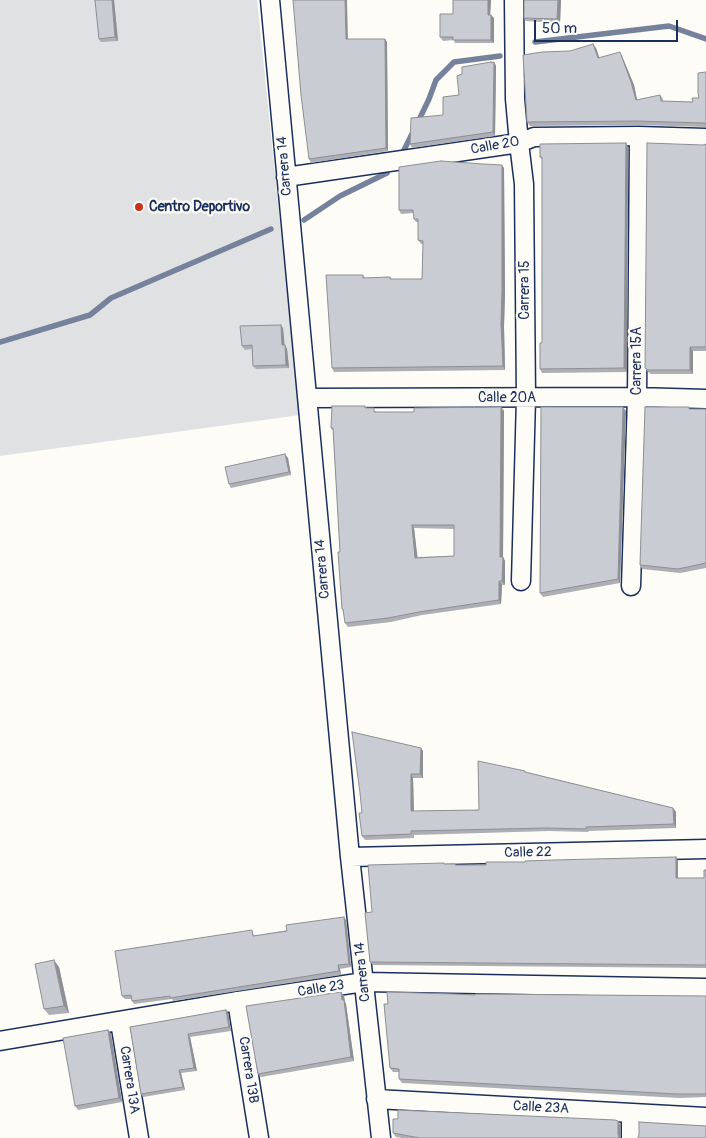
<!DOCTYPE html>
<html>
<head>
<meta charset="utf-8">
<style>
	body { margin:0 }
	#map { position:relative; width:706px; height:1138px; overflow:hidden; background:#fdfcf7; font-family:Pangolin,sans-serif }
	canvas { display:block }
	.scale { position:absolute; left:534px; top:20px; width:144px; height:22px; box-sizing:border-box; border:2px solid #1b2f5e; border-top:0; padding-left:6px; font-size:15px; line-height:18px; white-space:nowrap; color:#1b2f5e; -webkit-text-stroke:4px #fdfcf7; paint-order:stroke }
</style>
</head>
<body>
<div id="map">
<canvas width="706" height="1138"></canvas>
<div class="scale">50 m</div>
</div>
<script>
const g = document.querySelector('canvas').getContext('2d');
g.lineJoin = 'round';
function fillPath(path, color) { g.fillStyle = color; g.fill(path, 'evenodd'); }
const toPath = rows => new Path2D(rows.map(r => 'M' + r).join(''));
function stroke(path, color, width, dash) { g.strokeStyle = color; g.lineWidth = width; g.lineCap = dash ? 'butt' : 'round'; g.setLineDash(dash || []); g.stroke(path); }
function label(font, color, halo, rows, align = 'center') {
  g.font = font + ' Pangolin,sans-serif'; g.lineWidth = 4.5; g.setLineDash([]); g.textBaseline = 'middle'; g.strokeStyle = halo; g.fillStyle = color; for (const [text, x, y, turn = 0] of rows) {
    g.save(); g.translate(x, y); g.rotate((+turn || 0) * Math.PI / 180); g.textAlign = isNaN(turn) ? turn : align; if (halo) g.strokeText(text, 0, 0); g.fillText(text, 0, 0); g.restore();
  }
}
fillPath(toPath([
	[0,0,257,0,300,415,0,456]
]), '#e0e1e3');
stroke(toPath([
	[535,42,669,26,706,39],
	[418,122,429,99,436,80,454,62,500,56],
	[402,154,414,130],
	[304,220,340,196,387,173],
	[0,342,90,315,111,298,271,229]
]), '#76819c', 5.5);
const minor = toPath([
	[270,0,350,857,381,1138],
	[514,0,515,99,519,143,524,184,526,398,521,581],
	[286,177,519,143,534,137,639,136,706,138],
	[307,398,637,397,706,399],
	[631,586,637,397,639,136],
	[350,857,706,849],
	[237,1001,259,1138],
	[120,1022,139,1138],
	[0,1041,237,1001,364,982,706,988],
	[376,1099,706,1117],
	[631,1113,631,1138]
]);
stroke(minor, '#1b2f5e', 21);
stroke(minor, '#fdfcf7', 18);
fillPath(toPath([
	[95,0,114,0,118,41,101,42,99,39],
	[491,0,490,15,494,18,494,43,455,43,454,40,443,41,440,37,453,14],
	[524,0,561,0,560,23,526,21,524,18],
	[348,39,385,39,387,42,388,151,311,163,309,159],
	[596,48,599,58,622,56,634,85,637,100,660,95,663,99,663,101,693,102,699,98,706,72,706,127,639,125,530,126,527,122,570,51],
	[491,62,492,63,494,62,496,66,495,136,412,148,410,144,443,115,459,95],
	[706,144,706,351,693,351,693,374,651,374,648,372,645,368,703,145],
	[628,147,627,372,542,373,540,369,542,343,542,160,540,157],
	[504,168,505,293,504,327,505,370,334,372,332,368,363,275,365,278,390,277,392,279,422,279,423,244,421,244,418,240,418,222,416,222,414,219,414,213,401,214,399,210],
	[283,328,284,345,287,349,289,368,256,369,253,366,252,349,245,350,242,346],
	[365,406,367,408,377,412,414,412,501,407,504,411,503,557,505,561,505,585,502,585,501,604,422,615,391,622,348,627,345,623,344,612,342,609,340,552,333,431,331,428],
	[414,528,454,529,454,556,417,557],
	[690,409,706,409,706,568,680,573,642,569,640,565],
	[626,411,620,583,543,597,540,593],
	[288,458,291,475,231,488,229,484],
	[421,748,423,751,423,778,413,778,414,811,479,810,526,772,673,808,676,812,676,828,588,831,589,832,549,831,414,835,414,838,365,840,362,836,362,813],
	[678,861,678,878,704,878,706,870,706,968,373,965,370,962,372,912,445,864,455,864,456,865,486,865,525,862],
	[346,920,351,967,340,969,341,975,173,1001,172,999,134,1004,132,1001,132,999,125,999,122,996,252,930,254,936],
	[59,967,69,1013,49,1015,44,1009],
	[341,992,344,996,345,1002,346,1004,354,1061,261,1077,258,1074],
	[454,994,706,996,706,1097,680,1098,402,1083,399,1079,399,1072,393,1072,390,1068,388,1004],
	[226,1010,228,1013,231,1031,190,1037,197,1071,181,1073,185,1090,143,1097,141,1094,130,1027],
	[108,1030,111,1034,122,1102,78,1110,75,1106],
	[618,1121,620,1125,620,1138,402,1138,396,1137,393,1133]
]), '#adafb5');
fillPath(toPath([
	[112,0,114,0,118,41,115,37],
	[345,0,347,0,348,42,346,39],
	[488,0,491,0,490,18,488,15],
	[558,0,561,0,560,23,557,19],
	[491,15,494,18,494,43,491,40],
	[385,39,387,42,388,151,386,148],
	[593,44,596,48,601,62,598,58],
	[620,52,622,56,634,85,638,104,636,100],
	[494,62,496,66,495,136,493,132],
	[626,143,628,147,627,372,624,368],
	[502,165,504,168,505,293,504,327,505,370,503,366,501,324],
	[281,325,283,328,285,349,282,345],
	[285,345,287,349,289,368,286,365],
	[690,347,693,351,693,374,690,370],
	[501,407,504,411,503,558,503,557,505,561,505,585,502,581,500,557],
	[623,407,626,411,620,583,618,579],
	[285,454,288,458,291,475,289,472],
	[412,525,414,528,418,561,415,558],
	[499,581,502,585,501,604,499,600],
	[421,748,423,751,423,778,420,774],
	[411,774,413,778,414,815,411,811],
	[673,808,676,812,676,828,674,824],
	[676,857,678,861,678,882,676,878],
	[344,917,346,920,351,967,349,964],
	[54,960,59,967,69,1013,64,1006],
	[338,965,340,969,341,975,339,971],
	[341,992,344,996,345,1002,346,1004,354,1061,351,1057],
	[226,1010,228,1013,231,1031,229,1027],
	[108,1030,111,1034,122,1102,119,1098],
	[188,1034,190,1037,197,1071,194,1068],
	[179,1070,181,1073,185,1090,183,1087],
	[618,1121,620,1125,620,1138,619,1138,618,1134]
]), '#8d8f94');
const building = toPath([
	[95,0,112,0,115,37,99,39,95,0],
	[293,0,345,0,346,39,385,39,386,148,309,159,301,95,293,0],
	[453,0,488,0,488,15,491,15,491,40,453,40,453,37,440,37,440,14,453,14,453,0],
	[524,0,558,0,557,19,524,18,524,0],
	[593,44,598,58,620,52,631,82,636,100,660,95,661,101,693,102,692,98,699,98,698,93,698,73,706,72,706,124,704,123,637,121,527,122,523,55,542,52,570,51,593,44],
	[491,62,491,63,494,62,493,132,410,144,411,118,443,115,443,97,459,95,457,76,462,74,462,67,491,62],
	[626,143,624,368,540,369,540,343,542,343,542,157,540,157,540,144,626,143],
	[647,143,703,145,706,144,706,347,690,347,690,370,648,370,645,368,647,143],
	[441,161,483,164,502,165,502,290,501,324,503,366,332,368,326,275,363,275,363,278,390,277,390,279,422,279,423,241,418,240,418,219,414,219,413,210,399,210,399,167,441,161],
	[281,325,282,345,285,345,286,365,253,366,252,345,242,346,240,326,281,325],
	[332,406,365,406,365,408,374,408,374,412,414,412,414,408,501,407,500,557,503,557,502,581,499,581,499,600,419,612,388,618,345,623,343,609,342,609,339,566,338,552,340,552,333,428,331,428,332,406],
	[412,525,454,525,454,556,415,558,412,525],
	[541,407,623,407,618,579,540,593,541,407],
	[645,407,689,407,689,409,706,409,706,563,678,569,640,565,645,407],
	[285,454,289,472,229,484,225,467,285,454],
	[352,732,421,748,420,774,411,774,411,811,479,810,478,761,525,771,525,772,673,808,674,824,586,827,586,829,546,828,411,831,411,834,362,836,359,813,362,813,360,793,352,732],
	[676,857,676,878,704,878,704,870,706,870,706,965,370,962,365,913,372,912,368,865,444,863,444,864,455,864,455,865,486,865,486,862,525,862,525,861,553,860,676,857],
	[344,917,349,964,338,965,339,971,170,998,170,996,132,1001,131,995,122,996,115,951,252,930,253,936,287,931,286,925,344,917],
	[54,960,64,1006,44,1009,35,964,54,960],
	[341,992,342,1000,344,1000,351,1057,258,1074,246,1006,341,992],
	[387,992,454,994,475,995,475,994,706,996,706,1094,677,1094,399,1079,399,1069,390,1068,384,1004,388,1004,387,992],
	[226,1010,229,1027,188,1034,194,1068,179,1070,183,1087,141,1094,130,1027,226,1010],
	[108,1030,119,1098,75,1106,63,1038,108,1030],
	[398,1110,615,1120,618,1121,618,1134,619,1138,420,1138,393,1133,393,1119,398,1119,398,1110],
	[639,1122,706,1126,706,1138,638,1138,639,1134,639,1122]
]);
fillPath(building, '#c9ccd3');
stroke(building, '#8d8f94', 1);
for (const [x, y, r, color] of [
	[139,207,5,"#c8321e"]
]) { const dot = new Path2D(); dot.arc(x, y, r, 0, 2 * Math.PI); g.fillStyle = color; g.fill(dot); stroke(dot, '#fdfcf7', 2); }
label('14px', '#1b2f5e', '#fdfcf7', [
	["Calle 20",495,146,-10],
	["Carrera 14",285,166,-95],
	["Carrera 15",525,290,-90],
	["Carrera 15A",637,361,-90],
	["Calle 20A",507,398],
	["Carrera 14",323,569,-95],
	["Calle 22",528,853,-1],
	["Carrera 14",363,972,-96],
	["Calle 23",321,989,-9],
	["Carrera 13B",248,1070,81],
	["Carrera 13A",129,1080,81],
	["Calle 23A",541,1108,3]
]);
label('bold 14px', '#1b2f5e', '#fdfcf7', [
	["Centro Deportivo",149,207]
], 'left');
</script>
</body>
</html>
